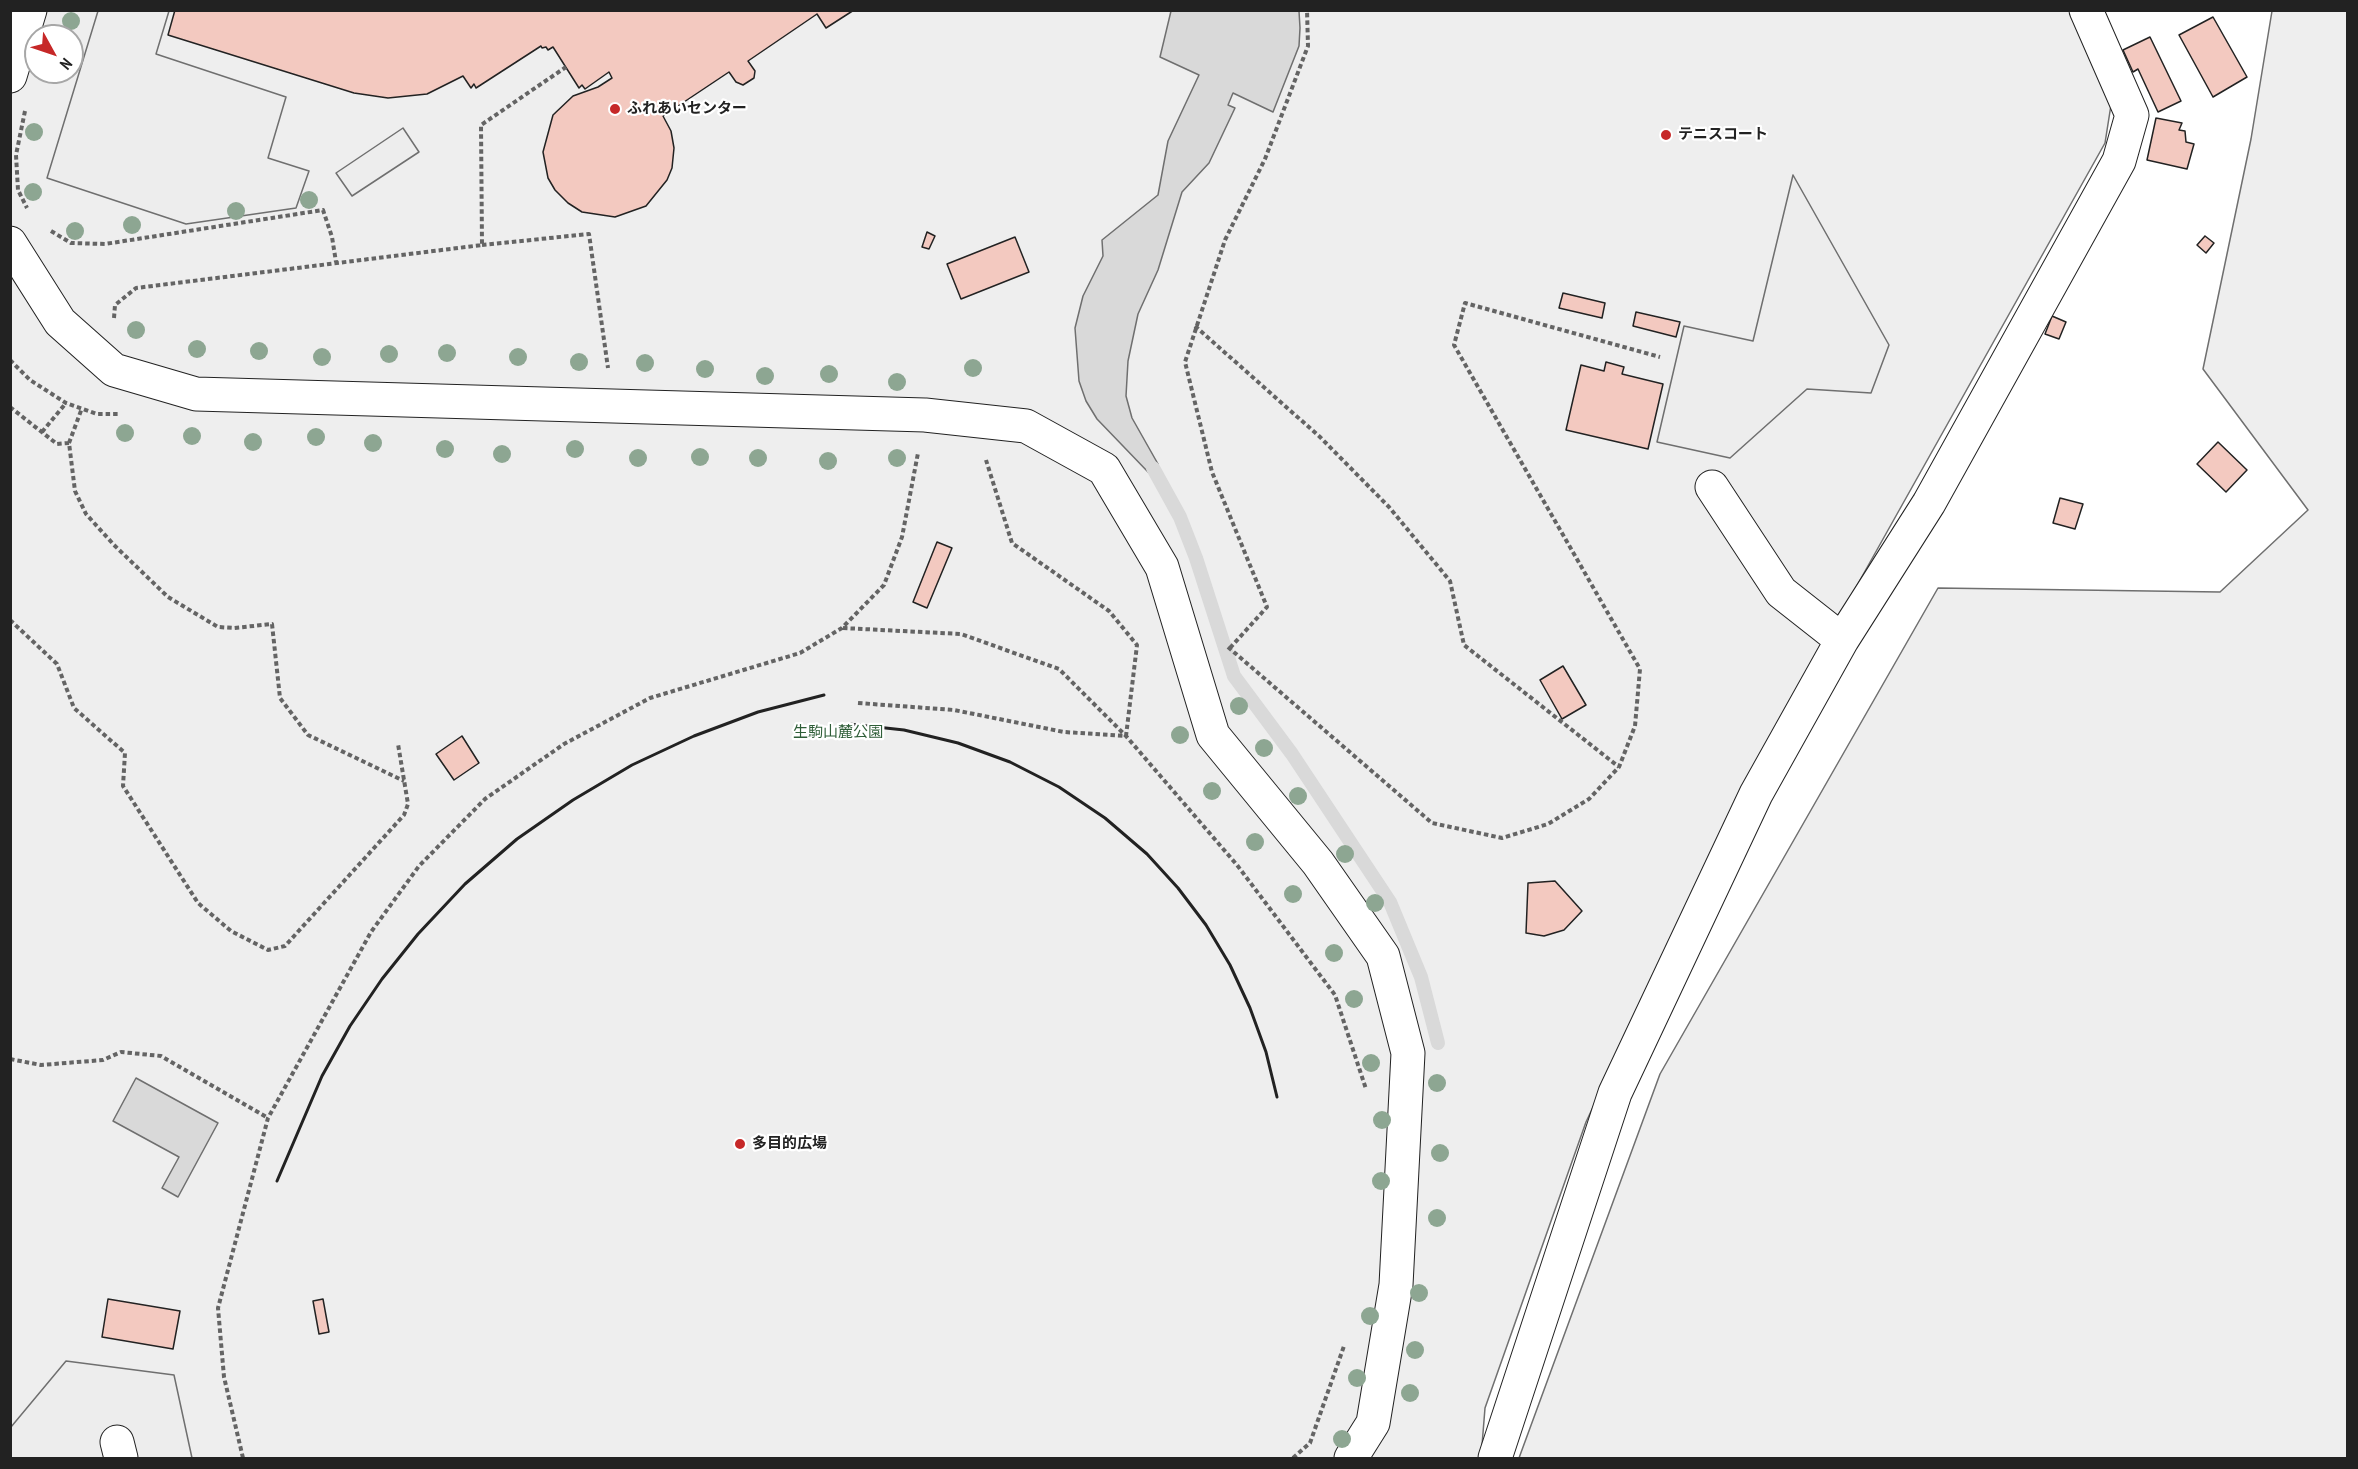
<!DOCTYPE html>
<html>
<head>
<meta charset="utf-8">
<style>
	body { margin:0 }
	#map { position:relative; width:2358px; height:1469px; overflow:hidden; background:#fff; font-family:"PT Sans Narrow",sans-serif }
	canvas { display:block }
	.frame { position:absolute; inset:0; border:12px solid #222; pointer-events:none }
	.north { position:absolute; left:24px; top:24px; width:60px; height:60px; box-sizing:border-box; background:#fff; border:2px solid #a7a7a7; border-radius:50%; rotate:130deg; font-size:16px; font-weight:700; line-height:24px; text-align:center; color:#222 }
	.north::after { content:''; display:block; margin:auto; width:21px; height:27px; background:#c62828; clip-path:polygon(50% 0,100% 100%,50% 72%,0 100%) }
</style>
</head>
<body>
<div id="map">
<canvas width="2358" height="1469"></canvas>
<div class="frame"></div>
<div class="north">N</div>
</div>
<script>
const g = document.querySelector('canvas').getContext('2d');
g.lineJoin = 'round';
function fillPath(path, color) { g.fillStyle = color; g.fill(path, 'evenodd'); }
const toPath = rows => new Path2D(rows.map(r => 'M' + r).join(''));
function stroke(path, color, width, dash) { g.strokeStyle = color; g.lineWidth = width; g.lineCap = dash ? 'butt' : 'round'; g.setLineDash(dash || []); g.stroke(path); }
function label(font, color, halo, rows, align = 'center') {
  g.font = font + ' "PT Sans Narrow","Noto Sans JP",sans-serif'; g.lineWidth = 4.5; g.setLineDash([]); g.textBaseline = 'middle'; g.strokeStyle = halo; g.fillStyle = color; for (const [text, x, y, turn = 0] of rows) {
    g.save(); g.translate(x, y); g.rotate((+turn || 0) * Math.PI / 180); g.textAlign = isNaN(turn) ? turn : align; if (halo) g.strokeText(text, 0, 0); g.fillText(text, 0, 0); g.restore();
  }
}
const green = toPath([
	[2073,10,2111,105,2105,143,1744,787,1586,1122,1485,1408,1481,1458,11,1458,10,11,2073,10],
	[36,36,72,36,72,72,36,72,36,36],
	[2272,11,2347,11,2347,1458,1519,1458,1660,1074,1938,588,2220,592,2308,510,2203,369,2251,139,2272,11]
]);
fillPath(green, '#eee');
stroke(green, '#6f6f6f', 1.5);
const parking = toPath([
	[98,11,169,11,156,54,286,97,268,158,309,171,296,208,186,224,47,178,98,11],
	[403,128,419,152,352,196,336,173,403,128],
	[1793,175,1889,345,1871,393,1807,389,1730,458,1657,442,1684,326,1753,341,1793,175],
	[66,1361,174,1375,192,1458,11,1458,11,1427,66,1361]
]);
fillPath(parking, '#ededed');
stroke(parking, '#6f6f6f', 1.5);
const water = toPath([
	[1171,11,1299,11,1300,28,1299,46,1273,112,1233,93,1228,105,1235,108,1209,163,1182,192,1158,270,1138,314,1128,361,1126,396,1132,418,1158,464,1148,472,1097,419,1086,401,1079,381,1075,328,1083,296,1103,256,1102,240,1158,195,1168,141,1199,75,1160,57,1171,11],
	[136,1078,218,1123,178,1197,162,1188,179,1157,113,1121,136,1078]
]);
fillPath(water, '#d9d9d9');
stroke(water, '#6f6f6f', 1.5);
stroke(toPath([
	[1153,468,1180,517,1196,558,1234,676,1292,754,1390,902,1421,977,1438,1043]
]), '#d9d9d9', 14);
const building = toPath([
	[175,10,854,10,826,28,817,14,748,61,755,71,754,78,743,85,736,82,729,72,663,116,671,131,674,148,672,168,667,180,646,206,615,217,582,212,568,203,555,190,548,178,543,152,553,115,573,96,598,87,612,78,609,72,585,89,582,85,579,88,553,47,548,50,546,47,542,48,541,46,476,88,474,84,471,88,463,76,427,94,388,98,354,93,168,35,175,10],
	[2213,17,2247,77,2213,97,2179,35,2213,17],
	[2150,37,2181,101,2158,112,2138,69,2133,72,2123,50,2150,37],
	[2156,118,2182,123,2179,130,2185,131,2186,142,2194,144,2187,169,2147,160,2156,118],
	[927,232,935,236,929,249,922,247,927,232],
	[2205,236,2214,243,2206,253,2197,245,2205,236],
	[1015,237,1029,272,961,299,947,264,1015,237],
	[1563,293,1605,303,1602,318,1559,308,1563,293],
	[1636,312,1680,322,1676,337,1633,326,1636,312],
	[2052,316,2066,322,2059,339,2045,334,2052,316],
	[1606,362,1624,367,1622,374,1663,384,1648,449,1566,430,1581,365,1604,371,1606,362],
	[2218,442,2247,470,2226,492,2197,464,2218,442],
	[2060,498,2083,504,2075,529,2053,523,2060,498],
	[937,542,952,548,927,608,913,602,937,542],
	[1563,666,1586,705,1562,719,1540,680,1563,666],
	[462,736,479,763,454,780,436,754,462,736],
	[1555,881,1582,911,1564,930,1544,936,1526,933,1528,883,1555,881],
	[108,1299,180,1311,173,1349,102,1337,108,1299],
	[323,1299,329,1332,319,1334,313,1301,323,1299]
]);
fillPath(building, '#f3c9c0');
stroke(building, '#222', 1.5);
const minor = toPath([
	[10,76,30,10],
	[10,243,60,322,114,370,196,394,925,415,1026,426,1104,469,1162,567,1213,735,1318,863,1383,956,1408,1053,1396,1285,1373,1423,1351,1458],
	[1712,487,1781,592,1842,640],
	[117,1442,121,1458],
	[1495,1458,1615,1093,1756,794,1842,640,1929,503,2119,161,2132,115,2086,10]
]);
stroke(minor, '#222', 35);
stroke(toPath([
	[25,111,16,155,18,190,27,208],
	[51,231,71,243,105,244,323,210,332,237,336,262],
	[482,245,589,234,608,368],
	[114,318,115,305,136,288,482,245,481,125,566,67],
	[1195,326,1320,437,1389,507,1450,581,1464,645,1619,767],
	[10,360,30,380,66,403,97,414,118,414],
	[10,407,57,444,69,443,75,491,86,514,114,545,168,597,218,627,234,628,272,624,280,698,308,735,404,781],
	[42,432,66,403],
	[69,443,82,408],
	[10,620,57,664,74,708,125,753,123,786,198,903,231,931,268,950,285,946,404,815,408,804,398,744],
	[843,628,961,634,1059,669,1126,736,1237,865,1335,995,1366,1089],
	[1228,647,1432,823,1502,838,1548,824,1589,799,1619,767,1635,726,1640,669,1454,345,1465,303,1660,357],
	[1230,648,1267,607,1212,472,1185,362,1225,240,1265,159,1308,46,1307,10],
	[858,703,954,710,1064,732,1126,736,1137,645,1109,611,1012,543,986,460],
	[10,1059,41,1065,103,1060,121,1052,161,1056,268,1118],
	[243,1458,224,1377,218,1308,268,1118,371,932,419,866,485,799,564,744,650,698,800,653,842,628,884,585,902,537,918,453],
	[1293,1458,1310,1443,1344,1346]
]), '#646464', 4, [4.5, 3]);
stroke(minor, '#fff', 33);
stroke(toPath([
	[849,724,904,730,958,743,1010,762,1059,787,1105,818,1147,854,1178,888,1206,925,1230,965,1250,1008,1266,1052,1277,1097],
	[277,1181,322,1076,350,1026,382,979,418,934,465,884,517,839,573,800,632,765,694,736,758,712,824,695]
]), '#222', 3);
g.fillStyle = '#8da692';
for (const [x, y] of [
	[71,21],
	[34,132],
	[33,192],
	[309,200],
	[236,211],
	[132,225],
	[75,231],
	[136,330],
	[197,349],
	[259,351],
	[447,353],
	[389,354],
	[322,357],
	[518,357],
	[579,362],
	[645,363],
	[973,368],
	[705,369],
	[829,374],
	[765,376],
	[897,382],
	[125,433],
	[192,436],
	[316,437],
	[253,442],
	[373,443],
	[445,449],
	[575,449],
	[502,454],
	[700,457],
	[638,458],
	[758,458],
	[897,458],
	[828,461],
	[1239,706],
	[1180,735],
	[1264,748],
	[1212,791],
	[1298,796],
	[1255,842],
	[1345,854],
	[1293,894],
	[1375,903],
	[1334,953],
	[1354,999],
	[1371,1063],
	[1437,1083],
	[1382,1120],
	[1440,1153],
	[1381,1181],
	[1437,1218],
	[1419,1293],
	[1370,1316],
	[1415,1350],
	[1357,1378],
	[1410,1393],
	[1342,1439]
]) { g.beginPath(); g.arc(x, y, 9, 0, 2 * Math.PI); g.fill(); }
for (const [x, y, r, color] of [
	[615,109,6,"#c62828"],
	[1666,135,6,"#c62828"],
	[740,1144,6,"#c62828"]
]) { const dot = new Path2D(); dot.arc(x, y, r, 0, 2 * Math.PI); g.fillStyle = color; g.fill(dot); stroke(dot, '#fff', 2); }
label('bold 15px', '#222', '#fff', [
	["ふれあいセンター",627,109],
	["テニスコート",1678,135],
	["多目的広場",752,1144]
], 'left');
label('15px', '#2f5e38', '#fff', [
	["生駒山麓公園",838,733]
]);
</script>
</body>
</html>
